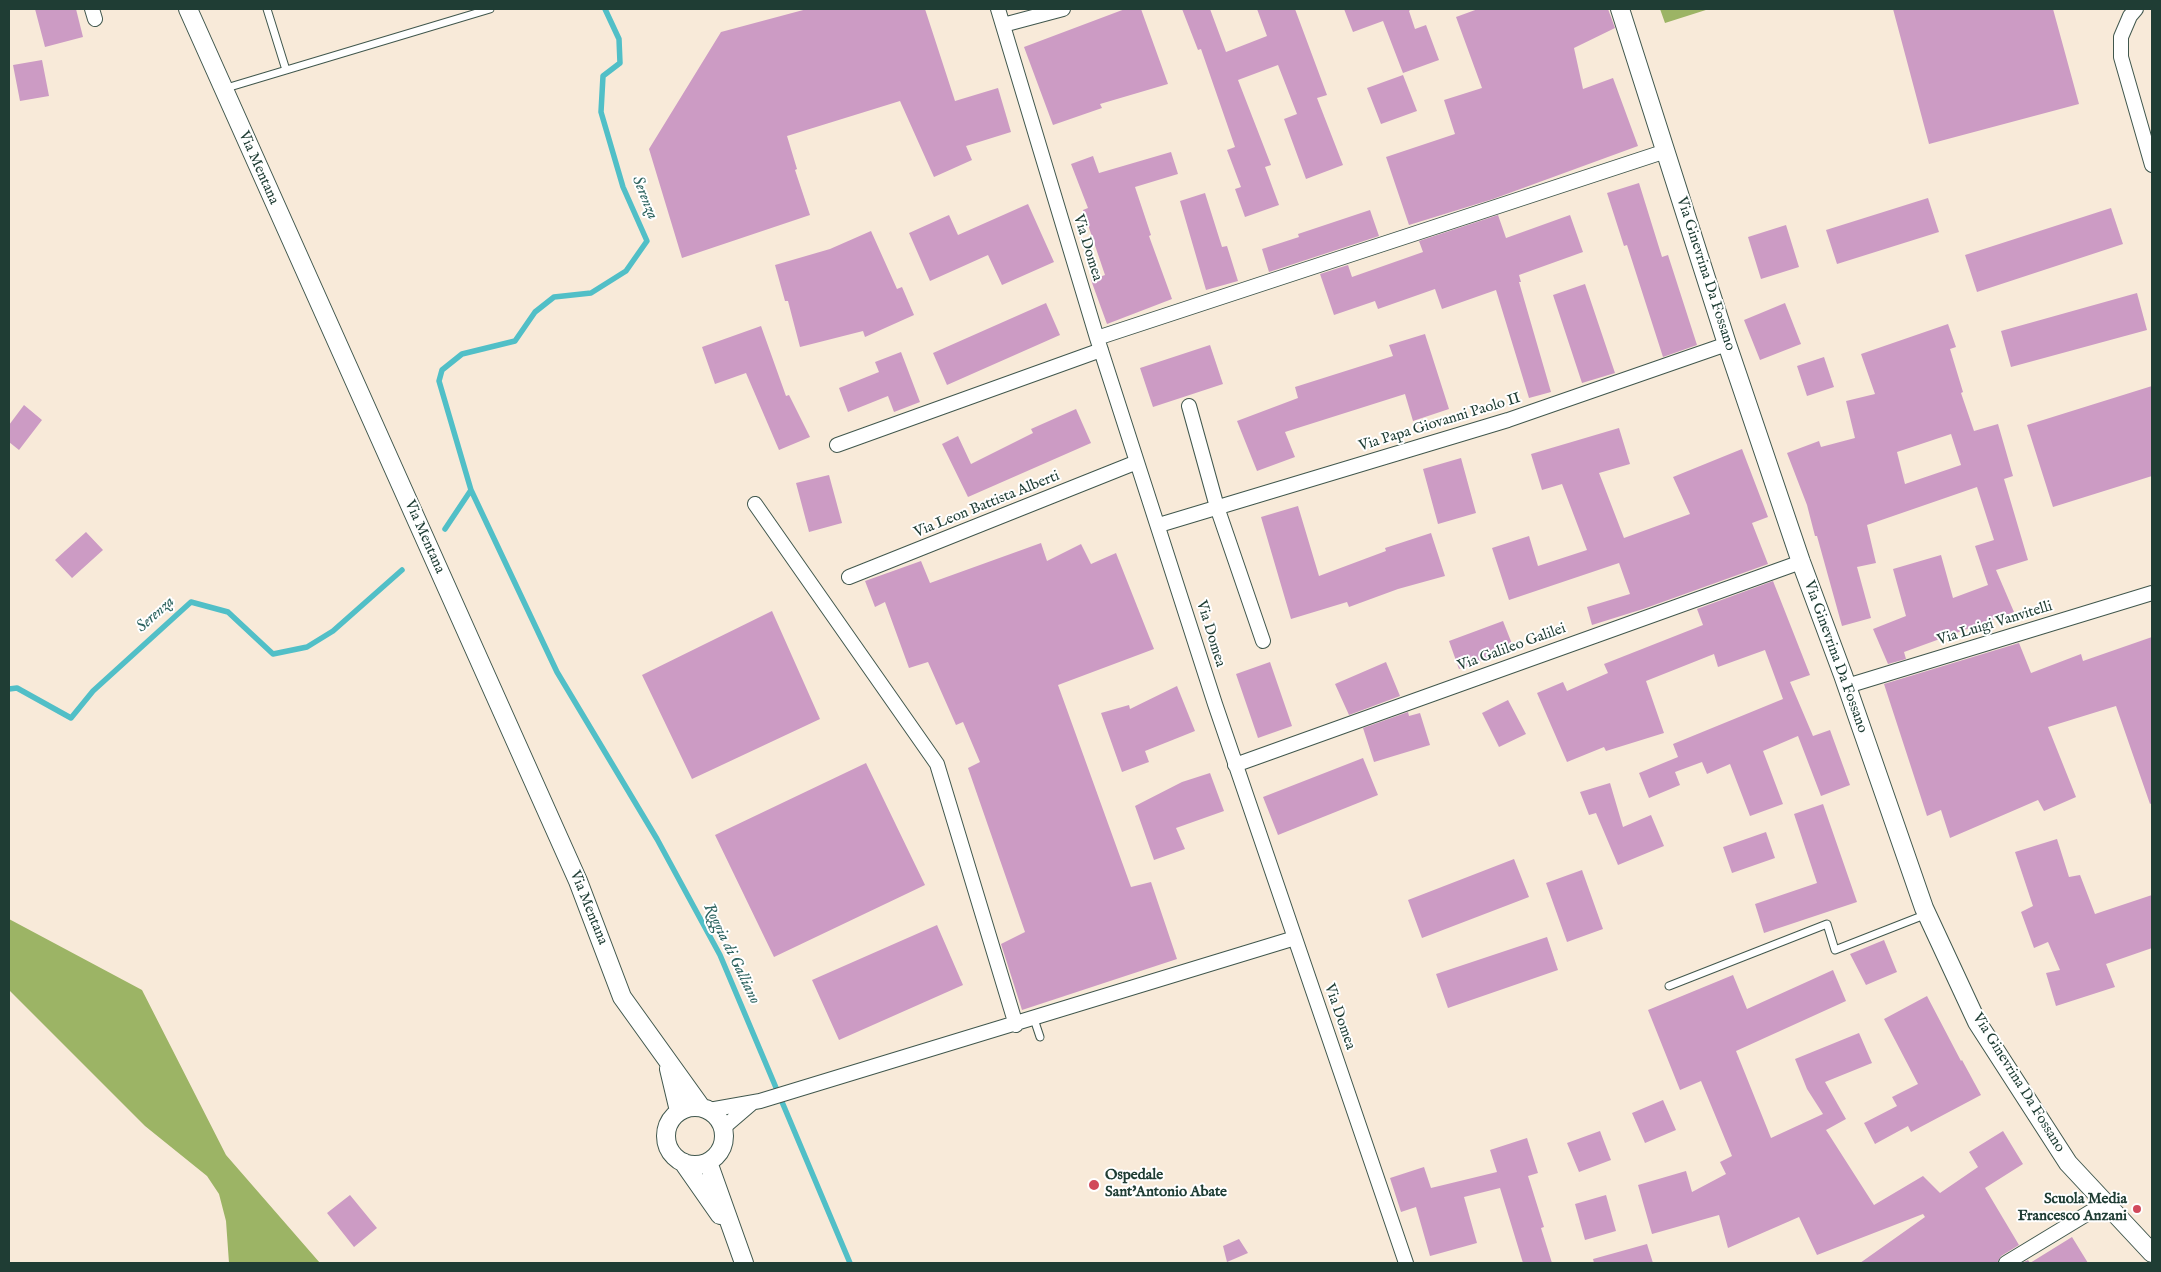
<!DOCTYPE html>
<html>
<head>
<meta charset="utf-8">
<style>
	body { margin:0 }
	#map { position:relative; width:2161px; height:1272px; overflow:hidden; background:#f8ead9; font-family:"IM FELL English",serif }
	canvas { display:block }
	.frame { position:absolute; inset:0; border:10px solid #1f3d34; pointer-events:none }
</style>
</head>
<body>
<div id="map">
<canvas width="2161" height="1272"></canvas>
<div class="frame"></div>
</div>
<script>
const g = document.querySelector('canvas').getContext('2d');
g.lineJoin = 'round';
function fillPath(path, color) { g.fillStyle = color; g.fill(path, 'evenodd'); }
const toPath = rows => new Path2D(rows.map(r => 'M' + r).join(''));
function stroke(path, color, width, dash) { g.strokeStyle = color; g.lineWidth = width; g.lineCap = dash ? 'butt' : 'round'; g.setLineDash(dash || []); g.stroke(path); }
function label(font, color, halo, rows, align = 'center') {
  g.font = font + ' "IM FELL English",serif'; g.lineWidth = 4; g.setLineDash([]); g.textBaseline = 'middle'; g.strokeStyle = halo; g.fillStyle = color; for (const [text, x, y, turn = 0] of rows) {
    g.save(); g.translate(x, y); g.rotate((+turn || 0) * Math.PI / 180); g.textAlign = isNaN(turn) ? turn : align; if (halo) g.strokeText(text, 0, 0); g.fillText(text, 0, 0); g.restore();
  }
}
fillPath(toPath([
	[1660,9,1709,9,1665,23],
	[9,919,142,990,226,1155,320,1263,229,1263,226,1221,219,1194,207,1176,145,1126,9,990]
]), '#9cb465');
stroke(toPath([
	[605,9,619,39,620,63,603,76,601,112,623,187,647,241,626,271,591,293,554,297,535,312,515,341,462,354,442,370,439,381,471,490,557,672,657,839,720,955,850,1263],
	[445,529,471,490],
	[9,689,17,688,71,718,93,691,191,602,228,612,273,654,307,647,333,631,402,570]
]), '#51bfc7', 5.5);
fillPath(toPath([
	[35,9,76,9,83,37,45,47],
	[807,9,925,9,955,101,998,88,1011,132,966,146,972,160,934,177,900,101,787,136,797,169,795,170,810,215,682,258,649,149,721,32],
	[1125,9,1141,9,1168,84,1100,104,1102,108,1053,125,1024,47],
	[1182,9,1210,9,1226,52,1267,36,1257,9,1295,9,1327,95,1317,98,1343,165,1306,179,1284,119,1297,114,1278,65,1238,80,1271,165,1265,167,1279,205,1245,217,1235,189,1241,187,1227,150,1235,147,1201,49,1198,50],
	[1344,9,1411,9,1409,11,1415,29,1426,25,1439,60,1403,73,1383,21,1353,32],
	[1478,9,1608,9,1615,28,1574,48,1583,89,1613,78,1638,146,1493,199,1409,225,1386,157,1455,134,1444,100,1482,88,1456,17],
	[1893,9,2053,9,2079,104,1929,144],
	[42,60,49,96,20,101,13,65],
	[1403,75,1417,111,1381,124,1367,88],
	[1171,152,1178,174,1135,187,1151,235,1149,236,1172,299,1107,324,1091,280,1105,275,1083,210,1088,208,1071,164,1093,156,1099,173],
	[1639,183,1662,257,1668,255,1697,345,1663,357,1627,245,1624,246,1607,193],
	[1205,193,1222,247,1227,246,1238,281,1206,290,1180,201],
	[1928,198,1939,232,1837,264,1826,230],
	[1028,204,1054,262,1002,285,988,255,930,281,909,233,949,215,958,235],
	[2111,208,2123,244,1977,292,1965,255],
	[1370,210,1379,236,1269,272,1262,249,1299,237,1298,234],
	[1498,215,1506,238,1570,215,1583,252,1519,275,1521,282,1519,282,1551,392,1529,398,1496,290,1442,309,1435,289,1378,309,1375,301,1334,315,1320,274,1348,265,1352,277,1423,252,1419,241],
	[1786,225,1799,267,1761,279,1748,237],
	[871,231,897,289,902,287,914,315,865,337,863,331,800,347,788,301,785,301,775,265,830,249],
	[1585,284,1615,373,1582,383,1553,295],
	[2137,293,2147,330,2011,367,2001,331],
	[1046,303,1060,335,947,385,933,353],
	[1785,303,1801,344,1760,360,1744,320],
	[1948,324,1956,347,1950,349,1963,392,1961,393,1974,431,1998,424,2013,476,2004,479,2028,560,1996,570,2014,612,1904,652,1906,659,1888,664,1873,629,1906,616,1893,569,1941,555,1953,598,1988,585,1975,546,1994,540,1977,487,1867,525,1876,563,1857,567,1871,618,1842,626,1817,536,1815,536,1807,505,1787,453,1819,441,1821,447,1855,438,1846,401,1875,394,1861,354],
	[1951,434,1961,465,1905,484,1897,452],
	[761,326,786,396,789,395,810,437,779,450,746,373,715,384,702,347],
	[1425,334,1449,409,1413,421,1405,394,1285,432,1295,457,1257,471,1237,421,1298,398,1295,387,1393,356,1389,345],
	[1210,345,1223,384,1153,407,1140,368],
	[901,352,920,402,894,412,888,396,848,412,839,388,879,372,875,362],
	[1824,357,1834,387,1807,396,1797,366],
	[2152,386,2152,476,2053,507,2027,425],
	[24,405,42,420,19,450,9,442,9,425],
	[1076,409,1091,443,968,497,942,444,958,436,971,464,1033,433,1031,429],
	[1619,428,1630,464,1599,473,1624,538,1690,514,1673,477,1742,449,1768,517,1752,523,1768,564,1643,609,1592,625,1587,607,1630,594,1619,563,1509,600,1492,548,1529,536,1538,566,1587,550,1562,484,1542,490,1531,454],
	[1461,458,1476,513,1438,524,1423,469],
	[829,475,842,523,809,532,796,483],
	[1298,506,1319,576,1386,551,1385,548,1431,533,1445,576,1398,589,1349,607,1347,602,1291,619,1261,517],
	[86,532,103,550,72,578,55,560],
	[1041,543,1047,561,1081,544,1091,564,1116,553,1154,649,1058,685,1131,887,1151,882,1177,959,1022,1010,1001,944,1025,932,968,768,980,762,963,722,956,725,928,662,909,668,885,602,875,607,865,581,921,561,930,583],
	[1773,581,1810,675,1790,682,1813,736,1830,730,1850,785,1821,796,1798,736,1763,751,1783,804,1750,816,1730,764,1707,774,1702,762,1675,772,1680,785,1649,798,1639,773,1678,757,1673,744,1783,699,1765,650,1718,667,1714,654,1646,681,1664,733,1606,751,1604,747,1567,762,1537,693,1563,682,1567,691,1608,673,1604,664,1703,625,1697,609],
	[772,611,820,719,692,779,642,675],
	[1503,621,1514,649,1459,669,1449,641],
	[2152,637,2152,803,2150,804,2116,706,2048,727,2076,797,2044,811,2038,800,1950,838,1941,810,1927,816,1884,684,2019,643,2031,673,2081,654,2083,661],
	[1270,662,1292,726,1258,738,1236,674],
	[1386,662,1400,696,1349,715,1335,684],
	[1177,686,1195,731,1145,751,1149,762,1122,772,1101,713,1129,705,1130,709],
	[1508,700,1526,734,1499,747,1482,713],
	[1408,712,1409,716,1420,713,1430,745,1374,762,1363,728],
	[1363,758,1378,795,1278,835,1263,797],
	[866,763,925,885,774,957,715,835],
	[1210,773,1224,811,1176,828,1185,849,1154,860,1135,806,1182,782],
	[1610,783,1623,827,1651,815,1664,846,1618,865,1596,813,1589,815,1580,792],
	[1823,804,1857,902,1764,933,1755,904,1817,883,1794,814],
	[1766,832,1775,858,1732,873,1723,847],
	[2057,839,2069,877,2080,875,2095,914,2152,895,2152,948,2106,964,2115,987,2056,1006,2046,973,2060,970,2048,942,2034,948,2021,912,2033,906,2015,852],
	[1514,859,1529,897,1422,938,1408,900],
	[1582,870,1603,929,1567,942,1546,883],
	[937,925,963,985,839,1040,812,980],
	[1547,937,1558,970,1448,1008,1436,974],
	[1884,940,1897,972,1866,985,1850,954],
	[1833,970,1846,1001,1736,1051,1771,1138,1823,1114,1807,1089,1795,1059,1859,1033,1872,1063,1825,1082,1846,1119,1826,1130,1874,1205,1923,1176,1940,1193,1978,1167,1969,1152,2003,1131,2023,1164,1985,1188,2019,1245,2001,1256,1997,1263,1860,1263,1925,1217,1923,1214,1817,1255,1799,1217,1728,1248,1719,1215,1652,1234,1638,1185,1686,1171,1692,1192,1726,1174,1720,1162,1732,1156,1701,1081,1680,1090,1648,1010,1733,975,1747,1009],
	[1927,996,1961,1061,1962,1060,1981,1095,1911,1132,1908,1126,1875,1144,1864,1123,1897,1106,1892,1097,1918,1084,1884,1019],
	[1663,1100,1676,1130,1645,1143,1632,1113],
	[1600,1131,1611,1160,1579,1172,1567,1143],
	[1527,1138,1538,1173,1528,1176,1544,1227,1541,1228,1552,1263,1523,1263,1500,1188,1464,1197,1477,1243,1430,1256,1416,1207,1401,1212,1390,1178,1424,1167,1431,1188,1497,1172,1490,1150],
	[350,1195,377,1228,354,1247,327,1213],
	[1606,1195,1616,1231,1585,1240,1575,1204],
	[2072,1237,2088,1263,2022,1263,2028,1260,2030,1263],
	[1239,1239,1248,1253,1227,1262,1223,1246],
	[1647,1244,1653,1263,1594,1263,1593,1259]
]), '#cc9bc4');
const service = toPath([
	[267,9,286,70],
	[223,89,490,9],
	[1669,986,1827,924,1835,950,1927,914],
	[1034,1019,1040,1037]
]);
const minor = toPath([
	[92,9,95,19],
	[998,9,1097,338,1215,704,1406,1263],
	[2136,9,2130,16,2121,37,2121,57,2152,165],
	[1003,25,1063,9],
	[1097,338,1666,151],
	[1189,406,1217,507,1263,641],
	[837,445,1101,350],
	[755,504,937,764,1016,1025],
	[1159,525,1508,420,1727,344],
	[849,577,1137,462],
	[1847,686,2152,593],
	[1235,765,1801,562],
	[709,1110,760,1101,1295,938],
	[723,1128,751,1104],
	[2006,1263,2105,1203]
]);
const tertiary = toPath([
	[188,9,578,881,622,997,701,1107],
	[1620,9,1727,344,1801,562,1843,675,1924,908,1977,1022,2068,1163,2152,1253],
	[669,1069,679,1111],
	'666 1136a29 29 0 1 1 58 0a29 29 0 1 1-58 0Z',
	[683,1162,720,1215],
	[708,1162,744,1263]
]);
stroke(service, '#40574d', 9);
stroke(minor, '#40574d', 16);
stroke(tertiary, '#40574d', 20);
stroke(service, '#fff', 7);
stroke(minor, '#fff', 14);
stroke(tertiary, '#fff', 18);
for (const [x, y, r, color] of [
	[1094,1185,6,"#d1495b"],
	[2137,1209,5,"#d1495b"]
]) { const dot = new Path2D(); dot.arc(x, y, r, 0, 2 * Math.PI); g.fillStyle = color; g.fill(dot); stroke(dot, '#fff', 2); }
label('15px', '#1f3d34', '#fff', [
	["Via Mentana",258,168,66],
	["Via Domea",1087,248,73],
	["Via Ginevrina Da Fossano",1705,274,72],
	["Via Papa Giovanni Paolo II",1440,423,-17],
	["Via Leon Battista Alberti",987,505,-22],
	["Via Mentana",424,537,66],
	["Via Luigi Vanvitelli",1995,624,-17],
	["Via Domea",1210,634,73],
	["Via Galileo Galilei",1512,648,-20],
	["Via Ginevrina Da Fossano",1835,657,70],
	["Via Mentana",588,908,68],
	["Via Domea",1339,1017,71],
	["Via Ginevrina Da Fossano",2018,1083,58]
]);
label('bold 15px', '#1f3d34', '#fff', [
	["Ospedale",1105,1176],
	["Sant'Antonio Abate",1105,1193],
	["Scuola Media",2127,1200,"right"],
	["Francesco Anzani",2127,1217,"right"]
], 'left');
label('italic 16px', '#2e6460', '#fff', [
	["Serenza",644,198,68],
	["Serenza",156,615,-42],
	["Roggia di Galliano",731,954,64]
]);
</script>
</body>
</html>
